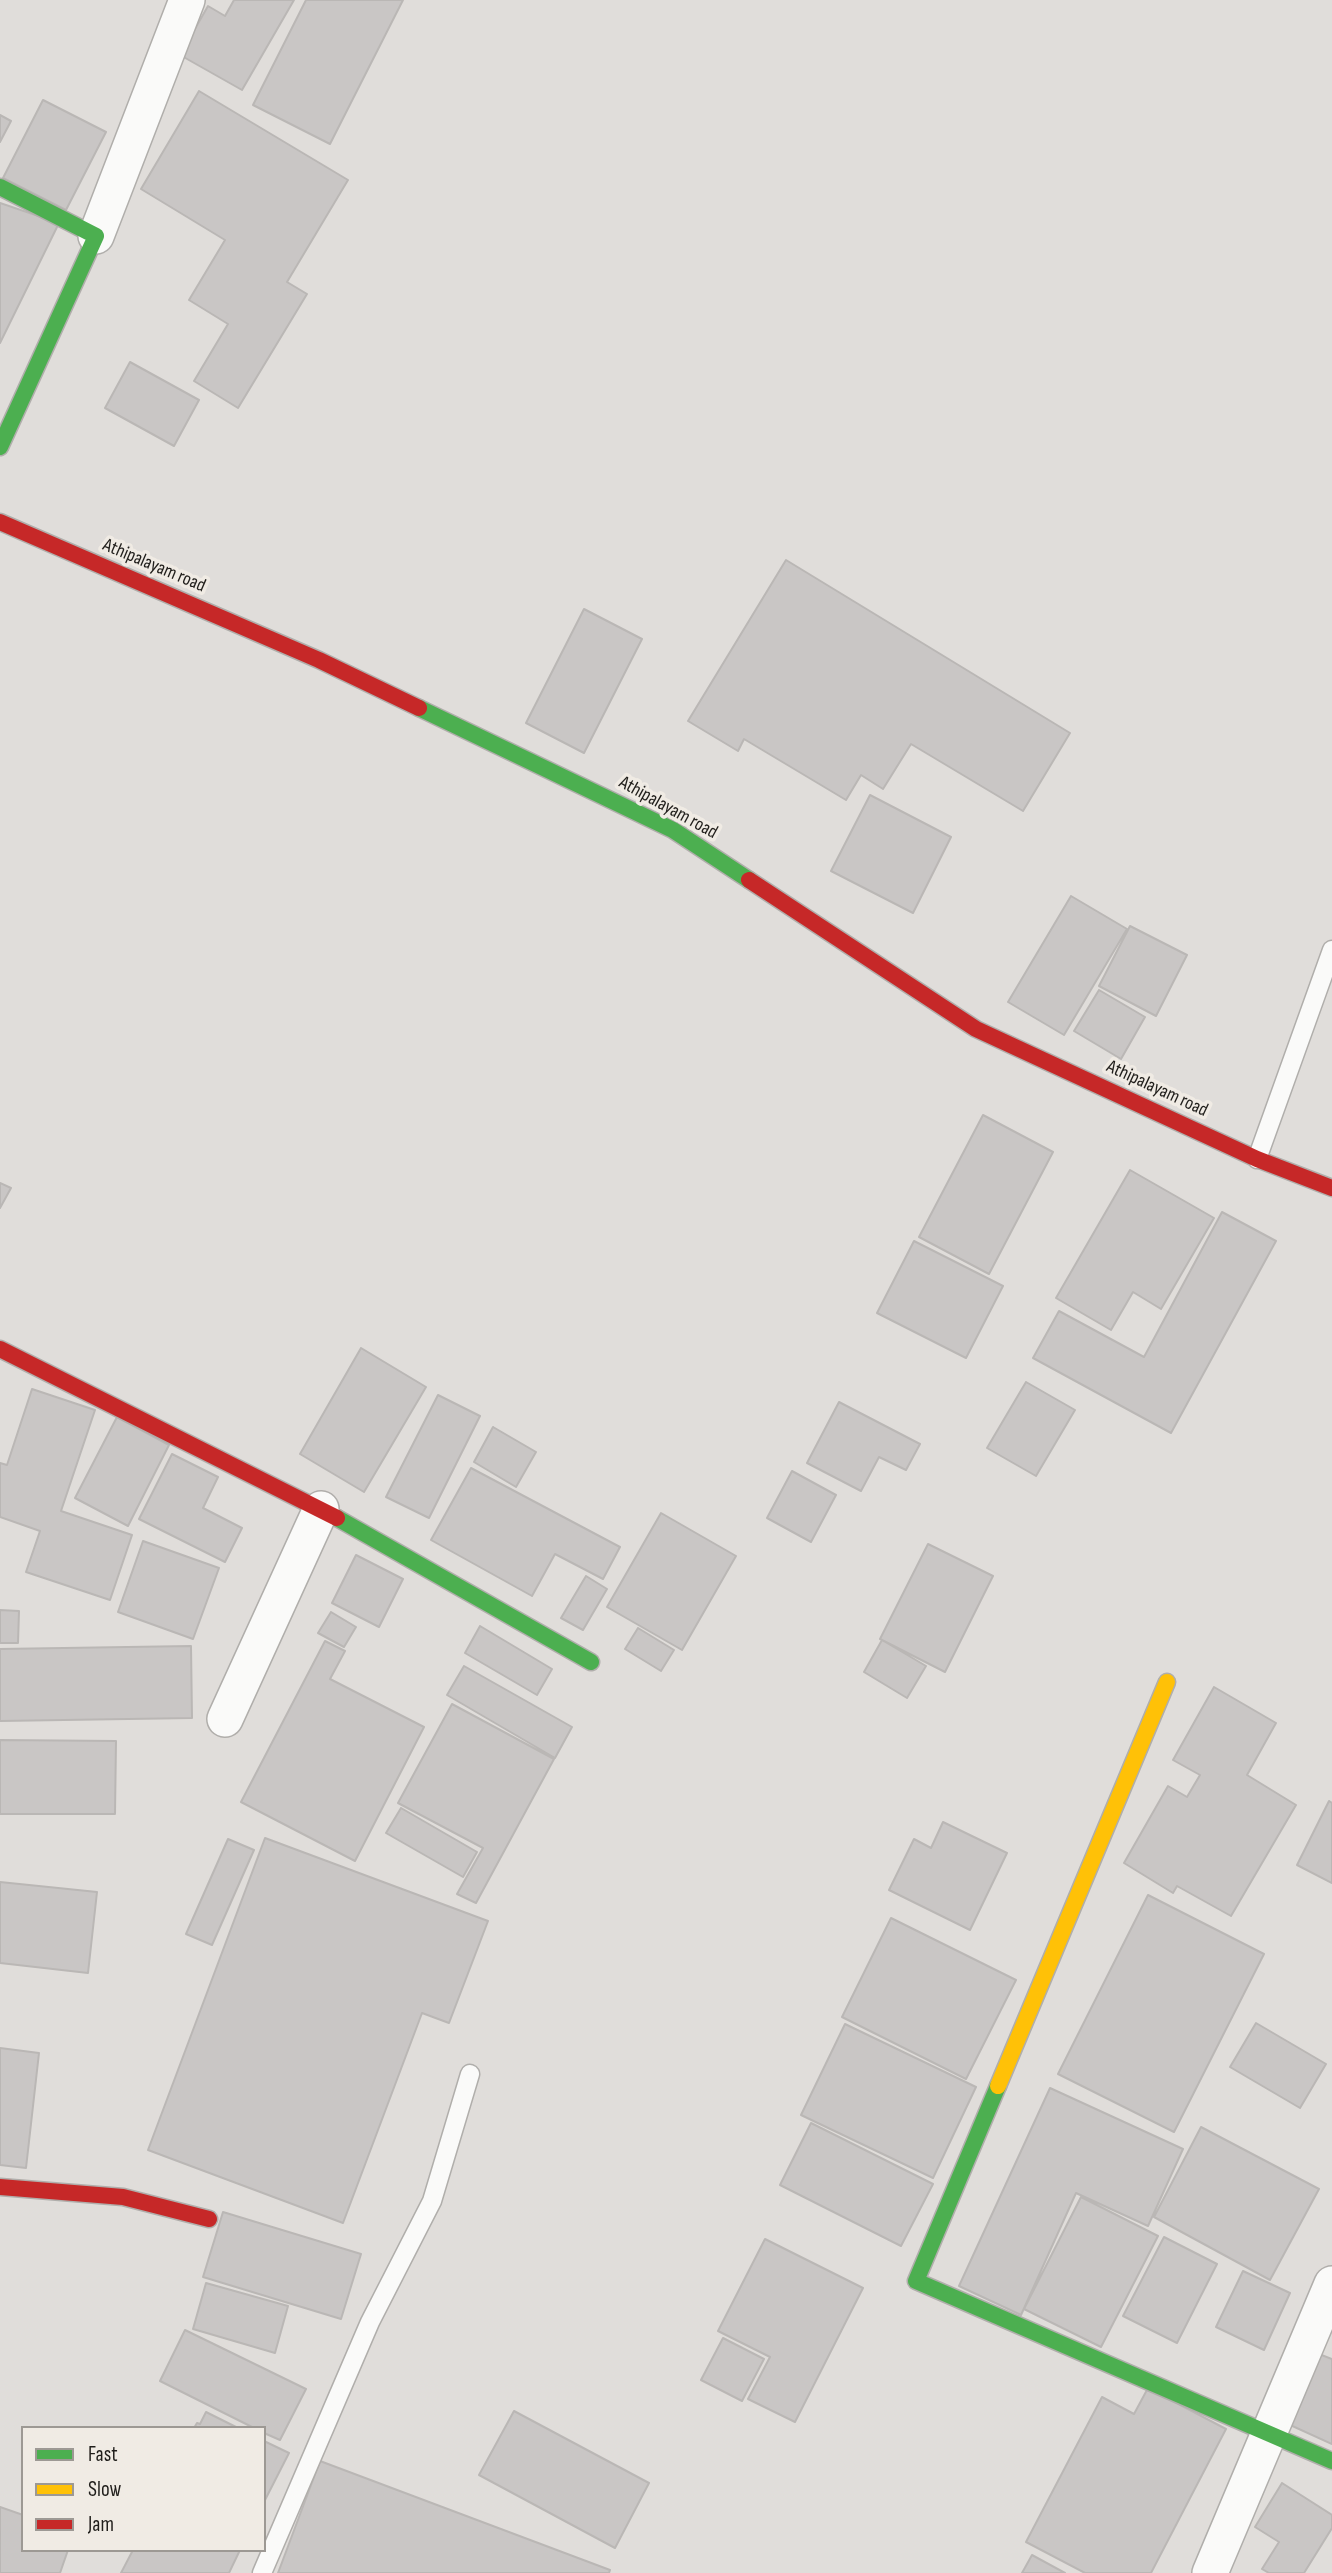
<!DOCTYPE html>
<html>
<head>
<meta charset="utf-8">
<style>
	body { margin:0 }
	#map { position:relative; width:1332px; height:2573px; overflow:hidden; background:#e0ddda; font-family:"Sofia Sans Condensed",sans-serif }
	canvas { display:block }
	.legend { position:absolute; left:21px; top:2426px; width:245px; height:126px; box-sizing:border-box; background:#f0ebe4; border:2px solid #9d9994; margin:0; padding:9px 12px; list-style:none; font-size:21px; color:#201e1b }
	.legend li { display:flex; align-items:center; gap:14px; height:35px }
	.legend b { width:35px; border:2px solid #9d9994 }
</style>
</head>
<body>
<div id="map">
<canvas width="1332" height="2573"></canvas>
<ul class="legend">
<li><b style="height:9px;background:#4caf50"></b>Fast</li>
<li><b style="height:9px;background:#ffc107"></b>Slow</li>
<li><b style="height:9px;background:#c62828"></b>Jam</li>
</ul>
</div>
<script>
const g = document.querySelector('canvas').getContext('2d');
g.lineJoin = 'round';
function fillPath(path, color) { g.fillStyle = color; g.fill(path, 'evenodd'); }
const toPath = rows => new Path2D(rows.map(r => 'M' + r).join(''));
function stroke(path, color, width, dash) { g.strokeStyle = color; g.lineWidth = width; g.lineCap = dash ? 'butt' : 'round'; g.setLineDash(dash || []); g.stroke(path); }
function label(font, color, halo, rows, align = 'center') {
  g.font = font + ' "Sofia Sans Condensed",sans-serif'; g.lineWidth = 7; g.setLineDash([]); g.textBaseline = 'middle'; g.strokeStyle = halo; g.fillStyle = color; for (const [text, x, y, turn = 0] of rows) {
    g.save(); g.translate(x, y); g.rotate((+turn || 0) * Math.PI / 180); g.textAlign = isNaN(turn) ? turn : align; if (halo) g.strokeText(text, 0, 0); g.fillText(text, 0, 0); g.restore();
  }
}
const building = toPath([
	[234,0,294,0,242,90,180,55,208,6,225,16,234,0],
	[306,0,403,0,330,144,253,105,306,0],
	[199,91,348,180,287,282,307,294,238,408,194,381,228,324,189,300,225,240,141,189,199,91],
	[43,100,106,132,66,210,3,178,43,100],
	[0,115,11,121,0,142,0,115],
	[0,203,59,223,0,343,0,203],
	[130,362,199,400,174,446,105,408,130,362],
	[786,560,1070,733,1023,811,911,744,883,789,861,775,846,800,744,739,738,751,688,721,786,560],
	[584,609,642,639,584,753,526,723,584,609],
	[870,795,951,837,913,913,831,871,870,795],
	[1071,896,1127,929,1064,1035,1008,1002,1071,896],
	[1130,926,1187,955,1156,1016,1099,986,1130,926],
	[1099,990,1145,1017,1121,1059,1074,1031,1099,990],
	[983,1115,1053,1152,989,1274,919,1237,983,1115],
	[1130,1170,1214,1218,1161,1309,1133,1292,1111,1330,1056,1298,1130,1170],
	[0,1183,11,1188,0,1208,0,1183],
	[1222,1212,1276,1241,1171,1433,1033,1358,1059,1311,1144,1357,1222,1212],
	[914,1241,1003,1286,966,1358,877,1313,914,1241],
	[361,1348,426,1387,364,1492,300,1454,361,1348],
	[1026,1382,1075,1410,1036,1476,987,1448,1026,1382],
	[32,1389,95,1410,61,1511,132,1535,110,1600,26,1572,40,1531,0,1517,0,1463,7,1465,32,1389],
	[438,1395,480,1416,429,1518,386,1497,438,1395],
	[839,1402,920,1444,906,1470,879,1457,861,1491,807,1463,839,1402],
	[117,1417,169,1445,128,1526,75,1498,117,1417],
	[493,1427,536,1452,516,1487,474,1462,493,1427],
	[172,1454,218,1477,203,1508,242,1528,225,1562,139,1519,172,1454],
	[471,1468,620,1547,603,1579,555,1554,532,1596,431,1540,471,1468],
	[792,1471,836,1495,811,1542,767,1518,792,1471],
	[661,1513,736,1556,682,1650,607,1607,661,1513],
	[143,1541,219,1568,193,1639,118,1612,143,1541],
	[928,1544,993,1576,945,1672,880,1639,928,1544],
	[356,1555,403,1579,379,1627,332,1603,356,1555],
	[586,1576,607,1589,583,1630,561,1618,586,1576],
	[0,1610,19,1611,18,1643,0,1643,0,1610],
	[331,1612,356,1627,344,1647,318,1633,331,1612],
	[480,1626,552,1669,537,1695,465,1653,480,1626],
	[638,1628,674,1650,661,1671,625,1649,638,1628],
	[882,1640,926,1666,907,1698,864,1672,882,1640],
	[325,1641,345,1651,330,1679,424,1727,355,1861,241,1802,325,1641],
	[191,1646,192,1718,0,1721,0,1649,191,1646],
	[464,1666,572,1727,555,1758,447,1695,464,1666],
	[1214,1687,1276,1723,1247,1775,1296,1805,1231,1916,1177,1886,1173,1893,1124,1863,1168,1786,1187,1797,1200,1775,1173,1760,1214,1687],
	[452,1704,554,1759,476,1903,457,1894,483,1848,398,1803,452,1704],
	[0,1740,116,1741,115,1814,0,1814,0,1740],
	[1329,1801,1332,1803,1332,1883,1297,1865,1329,1801],
	[401,1808,477,1852,463,1877,386,1833,401,1808],
	[943,1822,1007,1853,970,1930,889,1890,914,1839,931,1848,943,1822],
	[265,1838,488,1921,449,2023,422,2013,343,2223,148,2150,265,1838],
	[228,1839,254,1850,212,1945,186,1934,228,1839],
	[0,1882,97,1892,88,1973,0,1963,0,1882],
	[1148,1895,1264,1954,1174,2132,1058,2074,1148,1895],
	[891,1918,1016,1980,966,2079,842,2017,891,1918],
	[1256,2023,1326,2064,1300,2108,1230,2067,1256,2023],
	[845,2024,976,2087,933,2178,801,2115,845,2024],
	[0,2048,39,2053,26,2168,0,2165,0,2048],
	[1050,2088,1183,2149,1148,2226,1076,2193,1021,2315,959,2286,1050,2088],
	[811,2123,933,2184,901,2246,780,2185,811,2123],
	[1201,2127,1319,2189,1270,2280,1154,2217,1201,2127],
	[1081,2197,1158,2236,1101,2347,1024,2309,1081,2197],
	[223,2212,361,2254,341,2319,203,2277,223,2212],
	[1164,2237,1217,2264,1177,2343,1123,2316,1164,2237],
	[765,2239,863,2288,795,2422,748,2399,770,2357,718,2331,765,2239],
	[1243,2271,1290,2293,1264,2350,1216,2327,1243,2271],
	[206,2283,288,2306,275,2353,193,2329,206,2283],
	[185,2330,306,2389,280,2440,264,2433,264,2428,254,2428,160,2381,185,2330],
	[723,2338,764,2359,742,2401,701,2380,723,2338],
	[1319,2354,1332,2359,1332,2444,1288,2424,1319,2354],
	[1148,2388,1226,2429,1151,2573,1085,2573,1026,2542,1102,2397,1134,2414,1148,2388],
	[514,2411,649,2483,615,2548,479,2475,514,2411],
	[206,2412,238,2428,194,2428,197,2423,200,2424,206,2412],
	[264,2441,289,2453,264,2502,264,2441],
	[320,2461,610,2570,609,2573,278,2573,320,2461],
	[1282,2483,1332,2515,1332,2528,1304,2573,1269,2573,1262,2569,1279,2542,1255,2527,1282,2483],
	[0,2507,23,2515,23,2550,68,2550,60,2573,0,2573,0,2507],
	[133,2550,240,2550,229,2573,121,2573,133,2550],
	[1032,2555,1065,2573,1022,2573,1032,2555]
]);
fillPath(building, '#c9c6c5');
stroke(building, '#bab7b5', 2);
const lane = toPath([
	[1257,1159,1332,950],
	[262,2573,370,2322,432,2201,470,2074]
]);
const street = toPath([
	[96,236,187,0],
	[225,1719,321,1509],
	[1210,2573,1332,2284]
]);
const fast = toPath([
	[0,187,96,236,0,447],
	[419,708,673,830,749,880],
	[337,1518,591,1662],
	[998,2086,916,2281,1332,2461]
]);
const slow = toPath([
	[998,2086,1167,1682]
]);
const jam = toPath([
	[0,522,319,660,419,708],
	[749,880,976,1029,1257,1159,1332,1188],
	[0,1349,337,1518],
	[0,2187,123,2197,209,2219]
]);
stroke(lane, '#b0aeab', 21);
stroke(street, '#b0aeab', 38);
stroke(fast, '#b0aeab', 19);
stroke(slow, '#b0aeab', 19);
stroke(jam, '#b0aeab', 19);
stroke(lane, '#fafaf9', 18);
stroke(street, '#fafaf9', 35);
stroke(fast, '#4caf50', 16);
stroke(slow, '#ffc107', 16);
stroke(jam, '#c62828', 16);
label('19px', '#201e1b', '#f0ebe4', [
	["Athipalayam road",154,566,23],
	["Athipalayam road",668,808,29],
	["Athipalayam road",1157,1089,25]
]);
</script>
</body>
</html>
